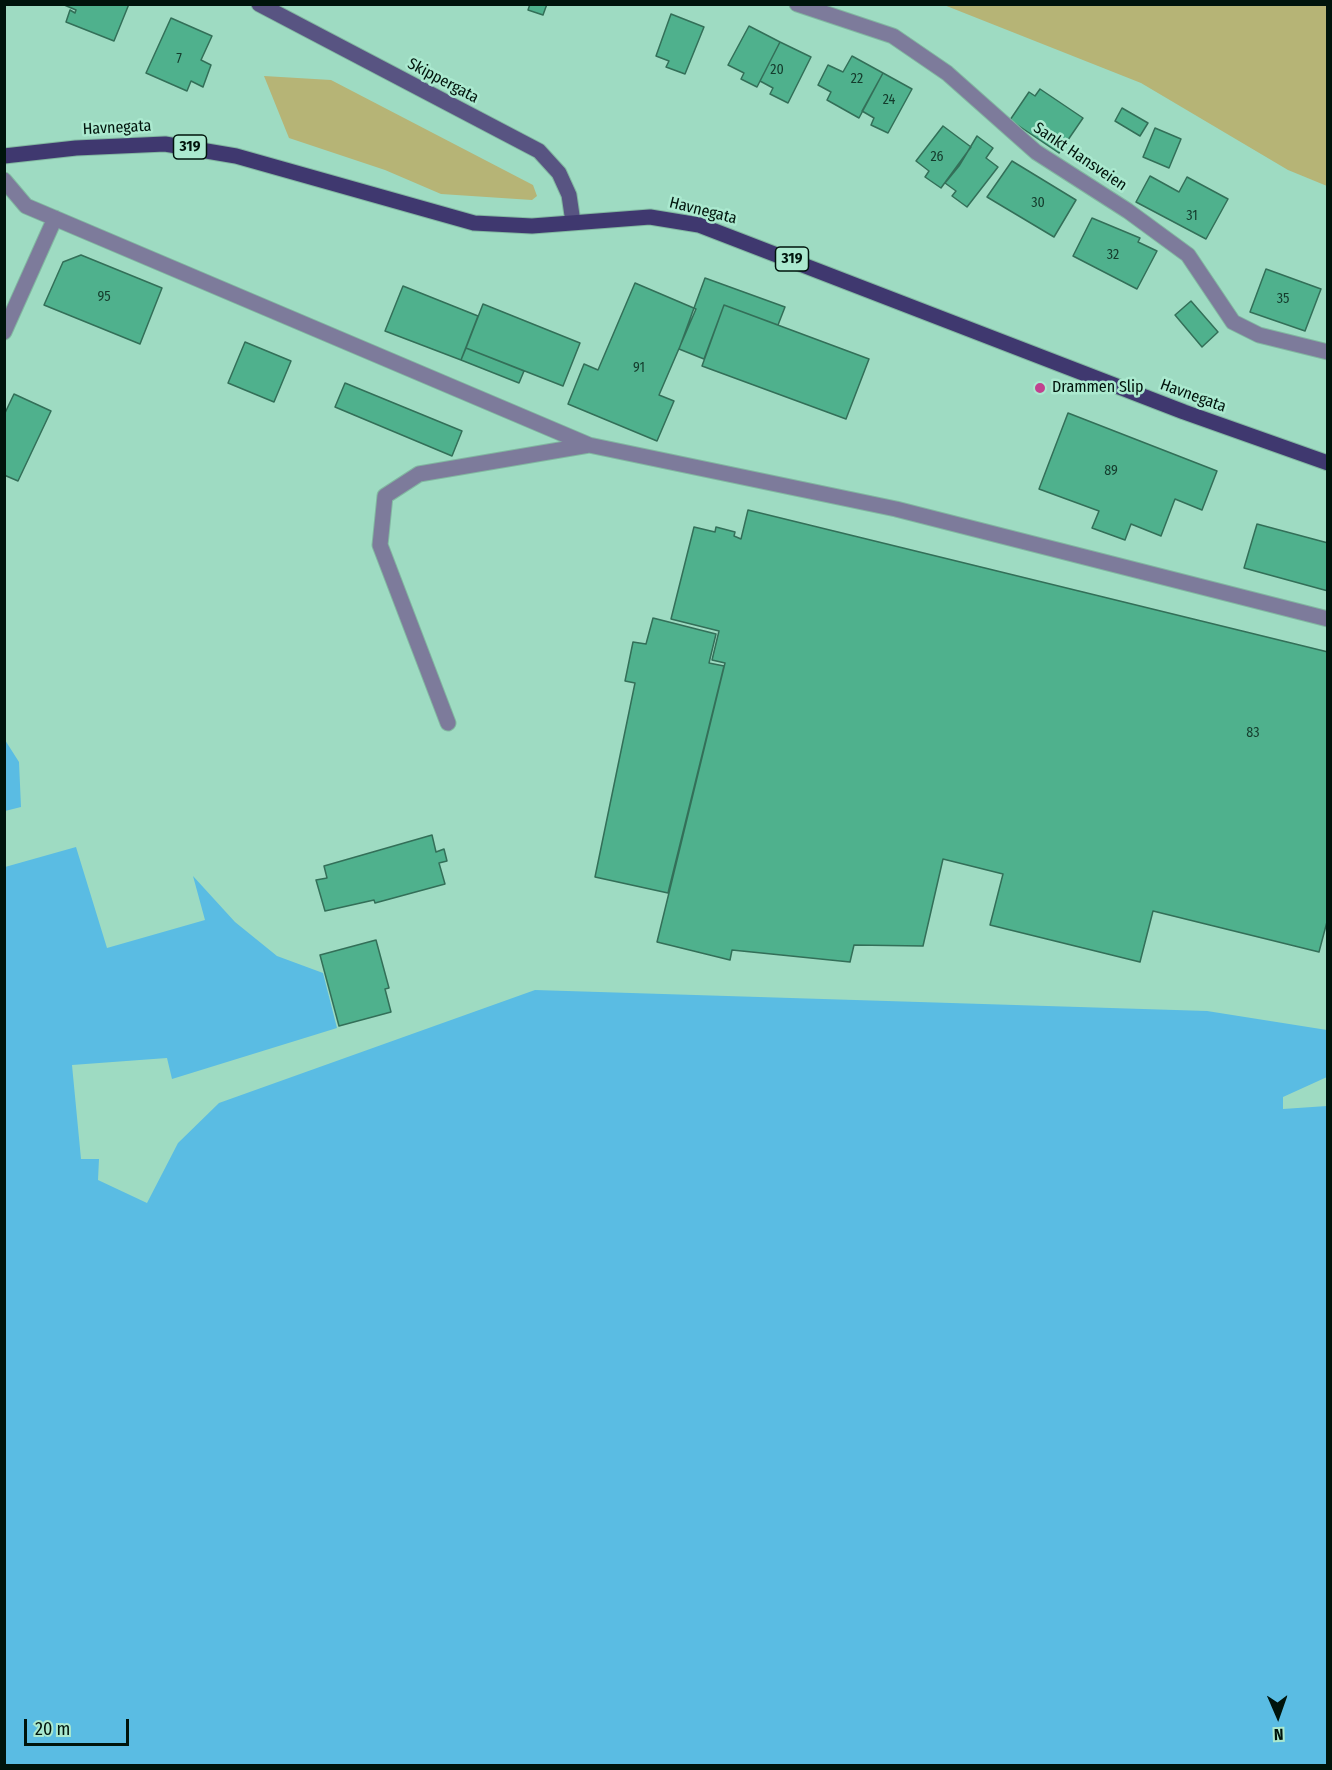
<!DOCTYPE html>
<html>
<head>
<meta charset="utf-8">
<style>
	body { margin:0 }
	#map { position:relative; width:1332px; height:1770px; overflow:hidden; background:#9edbc2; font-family:"Fira Sans Condensed",sans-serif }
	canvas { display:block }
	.frame { position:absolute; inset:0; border:6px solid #00140c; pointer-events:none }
	.north { position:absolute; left:1248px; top:1686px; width:60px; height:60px; -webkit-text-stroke:4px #abe9cf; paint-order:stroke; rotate:178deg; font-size:16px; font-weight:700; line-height:24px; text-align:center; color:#00140c }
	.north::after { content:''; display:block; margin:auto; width:21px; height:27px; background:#00140c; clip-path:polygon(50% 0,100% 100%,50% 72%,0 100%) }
	.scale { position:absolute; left:24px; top:1719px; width:105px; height:27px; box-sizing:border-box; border:3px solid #00140c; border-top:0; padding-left:8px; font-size:18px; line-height:21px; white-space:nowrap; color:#00140c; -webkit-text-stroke:4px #abe9cf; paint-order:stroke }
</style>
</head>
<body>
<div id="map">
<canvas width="1332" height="1770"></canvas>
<div class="frame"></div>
<div class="north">N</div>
<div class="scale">20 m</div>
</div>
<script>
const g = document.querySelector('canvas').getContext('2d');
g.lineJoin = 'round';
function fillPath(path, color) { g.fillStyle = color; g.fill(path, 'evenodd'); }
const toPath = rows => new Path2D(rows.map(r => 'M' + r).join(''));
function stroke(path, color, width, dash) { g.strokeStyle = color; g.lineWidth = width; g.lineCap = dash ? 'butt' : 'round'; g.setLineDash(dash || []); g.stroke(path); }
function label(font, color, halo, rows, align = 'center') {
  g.font = font + ' "Fira Sans Condensed",sans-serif'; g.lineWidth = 5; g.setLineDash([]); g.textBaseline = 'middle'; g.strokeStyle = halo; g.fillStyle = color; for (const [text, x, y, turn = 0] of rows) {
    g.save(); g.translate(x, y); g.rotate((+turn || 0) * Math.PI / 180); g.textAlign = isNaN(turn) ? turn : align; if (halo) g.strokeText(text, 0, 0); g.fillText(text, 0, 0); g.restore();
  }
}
fillPath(toPath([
	[944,5,1327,5,1327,186,1288,170,1141,83],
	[264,76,331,80,533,185,537,196,532,200,441,194,385,170,289,138]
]), '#b6b476');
fillPath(toPath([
	[5,740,19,762,21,807,5,811],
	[76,847,107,948,205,920,193,876,235,922,277,956,323,973,337,1028,172,1079,167,1058,72,1065,81,1159,99,1159,98,1180,147,1203,178,1143,219,1103,535,990,1207,1011,1327,1030,1327,1077,1283,1097,1283,1109,1327,1106,1327,1765,5,1765,5,867]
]), '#5abce3');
const building = toPath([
	[62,4,129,4,114,41,66,22,70,10,75,13,76,10,62,4],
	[530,4,547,4,543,15,528,10,530,4],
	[671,14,704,27,685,74,666,67,669,61,656,56,671,14],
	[171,18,212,36,201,60,211,65,203,87,191,81,187,91,146,73,171,18],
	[749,26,780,42,757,87,741,79,744,73,728,65,749,26],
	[780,42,811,57,788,103,770,94,773,88,760,81,780,42],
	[852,56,883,73,859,118,827,100,831,92,818,85,828,65,843,72,852,56],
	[883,73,912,89,888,133,871,125,874,118,862,111,883,73],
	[1040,89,1083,118,1059,153,1010,120,1029,92,1035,96,1040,89],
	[1122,108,1148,123,1140,136,1115,121,1122,108],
	[943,126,971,147,941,188,925,177,929,171,916,161,943,126],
	[1155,128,1181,139,1169,168,1143,157,1155,128],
	[977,136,993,148,986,158,998,167,967,207,952,196,956,191,945,183,959,166,977,136],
	[1012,161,1076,200,1054,237,987,197,1012,161],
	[1150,176,1179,192,1187,177,1228,199,1206,239,1136,202,1150,176],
	[1092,218,1140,238,1138,242,1157,251,1137,289,1073,256,1092,218],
	[81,255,162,288,140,344,44,305,63,262,81,255],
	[1266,269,1321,289,1305,331,1250,312,1266,269],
	[705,278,785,307,778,325,724,305,704,359,679,349,705,278],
	[635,283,696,309,659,395,674,401,657,441,568,404,584,364,598,370,635,283],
	[403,286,478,316,461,360,385,331,403,286],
	[1191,301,1218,332,1202,347,1175,315,1191,301],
	[483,304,580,343,563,386,466,348,483,304],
	[724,305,869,359,846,419,702,366,724,305],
	[245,342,291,361,274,402,228,383,245,342],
	[466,348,524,371,519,383,461,360,466,348],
	[345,383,462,431,452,456,335,407,345,383],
	[14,394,51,411,18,481,4,475,4,415,14,394],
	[1068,413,1217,471,1202,510,1175,499,1161,536,1131,524,1125,540,1092,528,1099,511,1039,489,1068,413],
	[748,510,1328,652,1328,918,1319,952,1153,911,1140,962,990,925,1003,874,943,859,923,946,854,945,850,962,732,950,730,960,657,942,725,663,712,660,719,631,671,619,694,527,715,532,716,527,735,532,734,536,741,539,748,510],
	[1257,524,1328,543,1328,591,1244,568,1257,524],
	[653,618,716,634,709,663,724,666,668,893,595,877,635,683,625,681,633,642,646,644,653,618],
	[432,835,436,852,444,849,447,861,439,863,445,884,375,903,374,900,325,911,316,880,327,878,324,866,432,835],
	[376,940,389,988,385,989,391,1012,339,1026,320,955,376,940]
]);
fillPath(building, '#4fb18d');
stroke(building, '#336f58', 1.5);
const service = toPath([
	[4,180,26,206,589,445,896,509,1328,619],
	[4,332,55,218],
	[448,723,380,545,385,496,419,474,589,445]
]);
const minor = toPath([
	[797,4,893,36,947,73,1036,152,1128,211,1188,255,1233,322,1259,335,1328,352]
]);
const secondary = toPath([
	[259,4,539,151,559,173,569,195,573,222]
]);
const primary = toPath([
	[4,156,76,148,165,144,236,156,474,223,532,226,650,217,699,225,1184,412,1328,463]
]);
stroke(service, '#82b7a1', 17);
stroke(minor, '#82b7a1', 17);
stroke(secondary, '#82b7a1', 17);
stroke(primary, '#82b7a1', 17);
stroke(service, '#7d7b9b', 15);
stroke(minor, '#7d7b9b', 15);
stroke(secondary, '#585482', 15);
stroke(primary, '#3f386f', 15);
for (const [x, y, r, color] of [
	[1040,388,6,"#c1428f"]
]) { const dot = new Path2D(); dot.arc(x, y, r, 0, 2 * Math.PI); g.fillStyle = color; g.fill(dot); stroke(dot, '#abe9cf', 2); }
label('14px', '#143b2c', null, [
	["7",179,59],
	["20",777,70],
	["22",857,79],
	["24",889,100],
	["26",937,157],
	["30",1038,203],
	["31",1192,216],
	["32",1113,255],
	["95",104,297],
	["35",1283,299],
	["91",639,368],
	["89",1111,471],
	["83",1253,733]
]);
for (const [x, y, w] of [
	[190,147,33],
	[792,259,33]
]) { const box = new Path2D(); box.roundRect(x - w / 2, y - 12, w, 24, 4.5); g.fillStyle = '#abe9cf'; g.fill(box); stroke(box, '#00140c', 1.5); }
label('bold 15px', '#00140c', null, [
	["319",190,147],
	["319",792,259]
]);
label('16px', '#00140c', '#abe9cf', [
	["Skippergata",443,81,28],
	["Havnegata",117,128,-3],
	["Sankt Hansveien",1080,157,34],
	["Havnegata",703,211,14],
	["Havnegata",1193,396,20]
]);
label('16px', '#00140c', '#abe9cf', [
	["Drammen Slip",1052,388]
], 'left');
</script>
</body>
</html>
